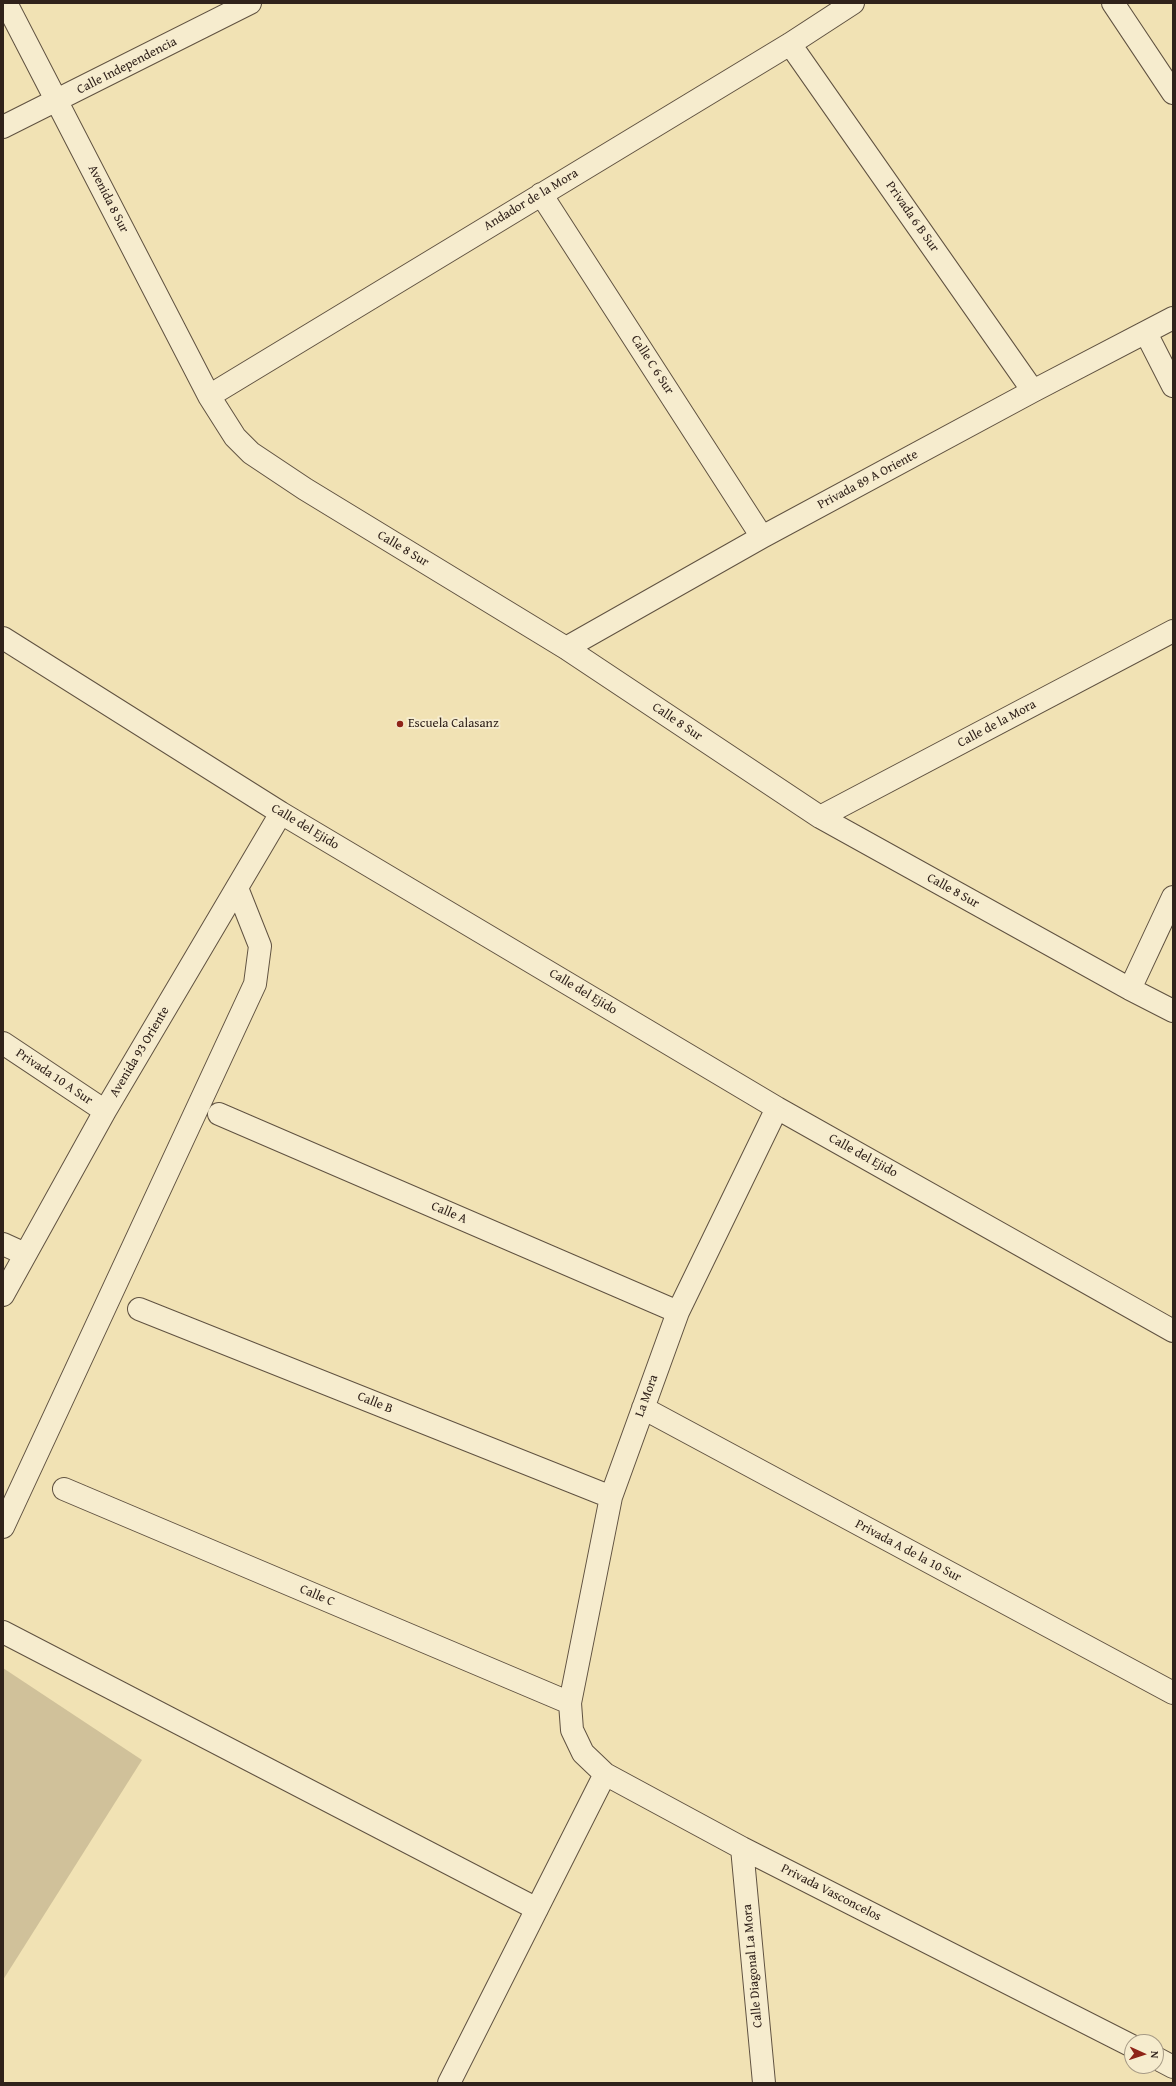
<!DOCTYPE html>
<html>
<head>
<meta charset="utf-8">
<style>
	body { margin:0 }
	#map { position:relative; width:1176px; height:2086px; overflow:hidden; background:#f1e2b4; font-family:"Gentium Book Plus",serif }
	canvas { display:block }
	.frame { position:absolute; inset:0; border:4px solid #30221b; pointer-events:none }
	.north { position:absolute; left:1124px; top:2034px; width:40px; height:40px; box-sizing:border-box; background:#f6ecce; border:1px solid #a79b86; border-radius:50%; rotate:93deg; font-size:11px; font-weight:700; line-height:16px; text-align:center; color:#30221b }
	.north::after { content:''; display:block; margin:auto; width:14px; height:18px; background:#8f2418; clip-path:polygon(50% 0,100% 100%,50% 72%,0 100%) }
</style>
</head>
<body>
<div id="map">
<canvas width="1176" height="2086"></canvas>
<div class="frame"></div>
<div class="north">N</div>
</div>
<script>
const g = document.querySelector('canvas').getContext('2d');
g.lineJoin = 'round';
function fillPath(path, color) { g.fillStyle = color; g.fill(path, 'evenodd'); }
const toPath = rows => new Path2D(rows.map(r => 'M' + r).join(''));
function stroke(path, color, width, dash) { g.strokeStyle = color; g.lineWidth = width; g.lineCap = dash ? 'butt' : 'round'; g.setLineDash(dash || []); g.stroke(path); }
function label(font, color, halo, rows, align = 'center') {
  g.font = font + ' "Gentium Book Plus",serif'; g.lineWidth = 4; g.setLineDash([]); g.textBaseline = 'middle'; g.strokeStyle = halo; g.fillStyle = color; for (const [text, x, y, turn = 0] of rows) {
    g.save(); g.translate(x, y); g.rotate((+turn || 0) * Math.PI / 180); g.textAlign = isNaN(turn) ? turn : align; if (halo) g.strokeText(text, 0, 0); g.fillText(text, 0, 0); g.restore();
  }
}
fillPath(toPath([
	[3,1668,142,1760,3,1980]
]), '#d0c19a');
const minor = toPath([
	[6,3,209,396,235,437,251,453,305,489,566,648,820,817,1130,989,1173,1011],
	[1113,3,1173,93],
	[790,44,1033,391],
	[3,127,250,3],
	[541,194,762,537],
	[1146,333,1173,386],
	[209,396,790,44,853,3],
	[3,638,281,813,777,1108,1173,1331],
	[566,648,762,537,1033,391,1173,318],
	[820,817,1173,631],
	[1130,989,1173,897],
	[3,1043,105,1111],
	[777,1108,678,1312,611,1497,570,1703,572,1730,583,1753,605,1774,742,1848,1132,2046],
	[219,1114,678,1312],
	[3,1244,25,1254],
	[3,1295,105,1111,281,813],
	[139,1309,611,1497],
	[643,1408,1173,1693],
	[64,1489,570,1703],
	[3,1527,255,984,260,946,237,888],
	[3,1632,537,1909],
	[742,1848,764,2083],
	[1156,2058,1173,2067],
	[449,2083,605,1774]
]);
stroke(minor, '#605241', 24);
stroke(minor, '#f6ecce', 22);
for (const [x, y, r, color] of [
	[400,724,4,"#8f2418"]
]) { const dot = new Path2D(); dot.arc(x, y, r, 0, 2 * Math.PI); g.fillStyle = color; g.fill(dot); stroke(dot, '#f6ecce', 1.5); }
label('13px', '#30221b', '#f6ecce', [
	["Calle Independencia",127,66,-27],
	["Avenida 8 Sur",108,199,63],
	["Andador de la Mora",531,200,-31],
	["Privada 6 B Sur",912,217,55],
	["Calle C 6 Sur",652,365,57],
	["Privada 89 A Oriente",868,480,-28],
	["Calle 8 Sur",403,549,31],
	["Calle 8 Sur",677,722,34],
	["Calle de la Mora",997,724,-28],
	["Calle del Ejido",305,827,31],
	["Calle 8 Sur",953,891,29],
	["Calle del Ejido",583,992,31],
	["Avenida 93 Oriente",140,1052,-59],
	["Privada 10 A Sur",54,1077,34],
	["Calle del Ejido",863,1156,29],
	["Calle A",449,1213,23],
	["La Mora",647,1396,-70],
	["Calle B",375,1403,22],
	["Privada A de la 10 Sur",908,1551,28],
	["Calle C",317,1596,23],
	["Privada Vasconcelos",831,1893,27],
	["Calle Diagonal La Mora",753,1966,-95]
]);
label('13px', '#30221b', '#f6ecce', [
	["Escuela Calasanz",408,724]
], 'left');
</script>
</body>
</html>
